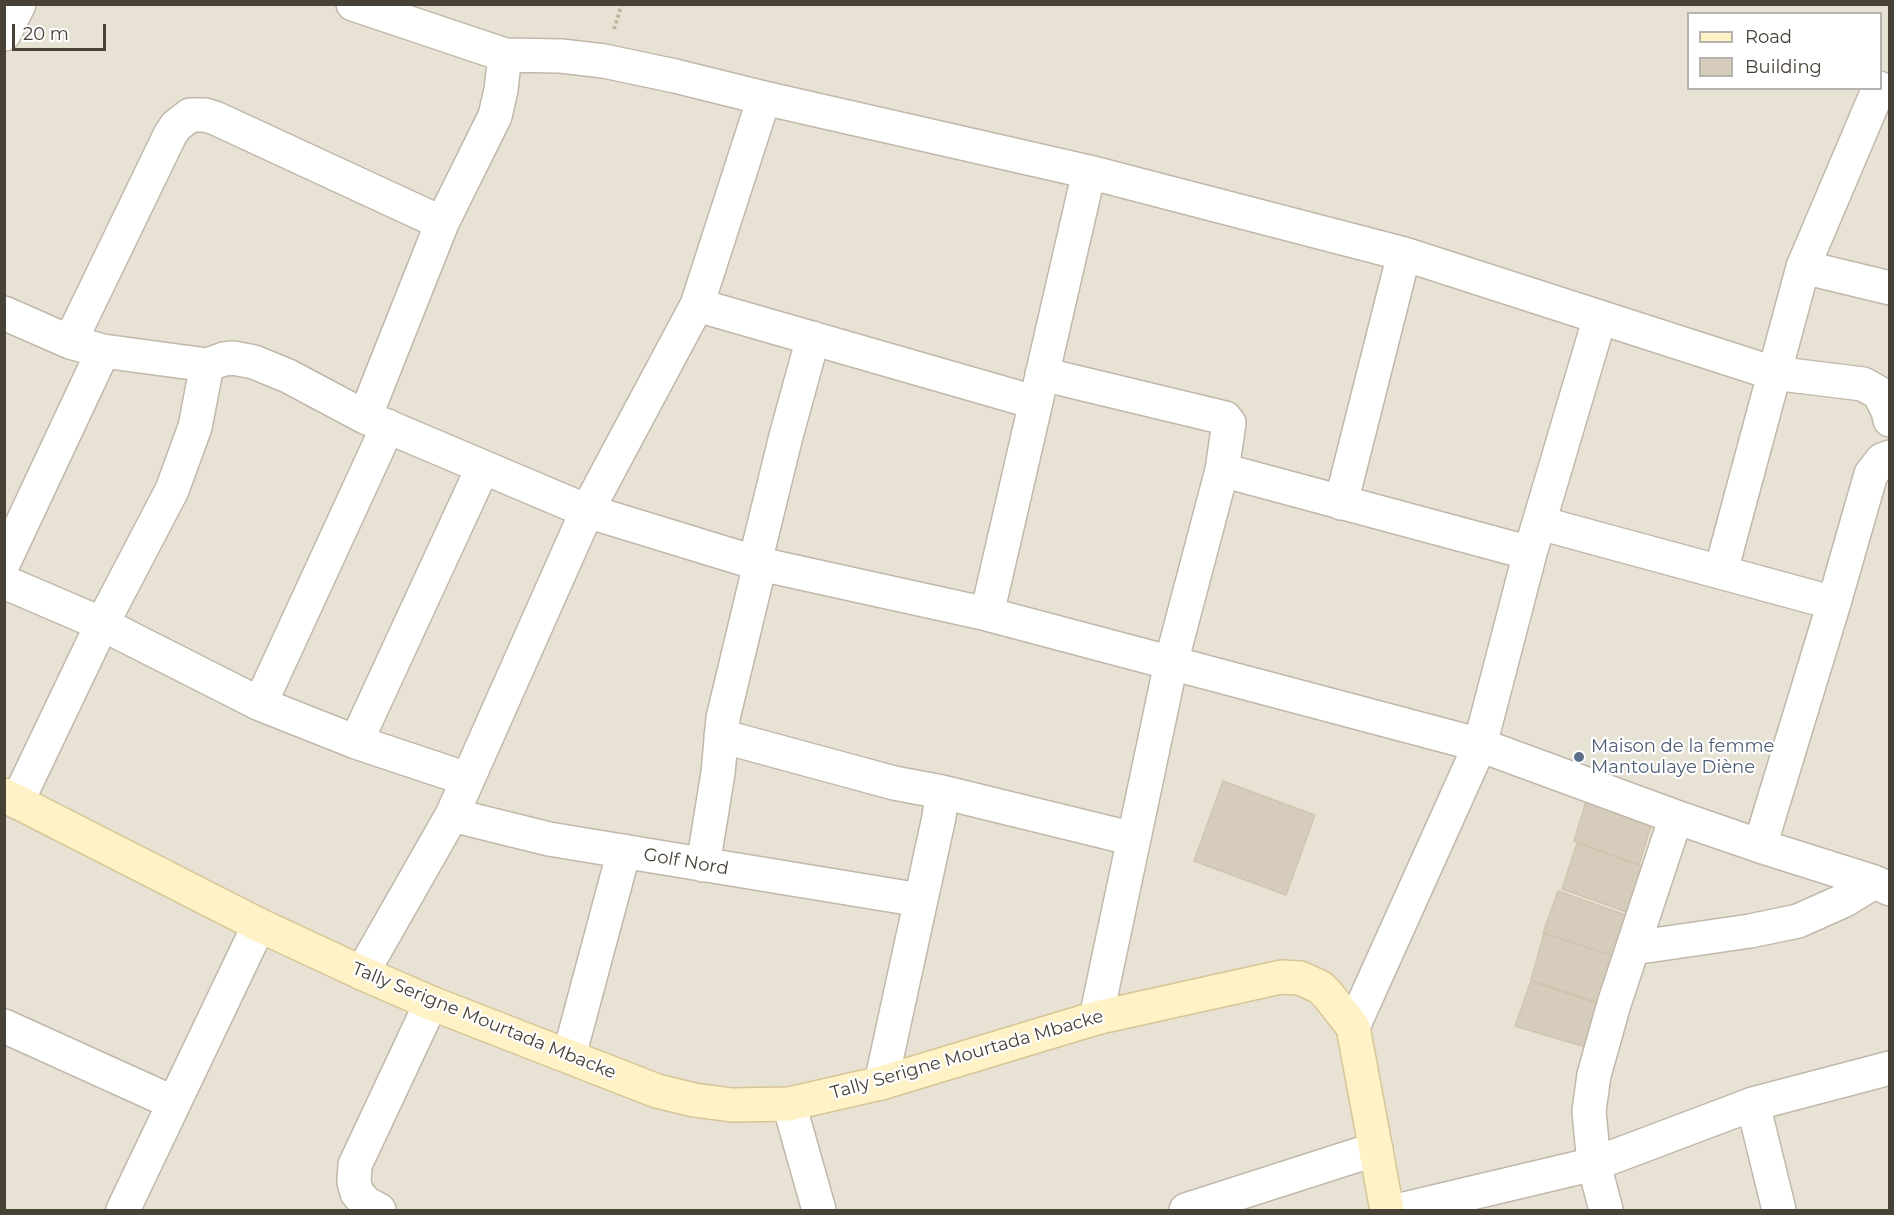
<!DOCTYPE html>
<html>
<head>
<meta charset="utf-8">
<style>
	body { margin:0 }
	#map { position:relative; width:1894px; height:1215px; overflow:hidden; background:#f4f0e7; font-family:Montserrat,sans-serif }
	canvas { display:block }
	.frame { position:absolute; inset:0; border:6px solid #474136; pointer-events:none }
	.legend { position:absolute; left:1687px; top:12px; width:195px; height:78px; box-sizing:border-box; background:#fff; border:2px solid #b5b3af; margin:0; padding:8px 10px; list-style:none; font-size:18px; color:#474136 }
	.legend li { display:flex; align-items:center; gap:12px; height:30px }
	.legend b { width:30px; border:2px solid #b5b3af }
	.scale { position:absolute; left:12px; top:24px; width:94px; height:27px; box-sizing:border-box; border:3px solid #474136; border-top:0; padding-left:8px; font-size:18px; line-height:21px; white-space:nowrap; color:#474136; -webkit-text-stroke:4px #fff; paint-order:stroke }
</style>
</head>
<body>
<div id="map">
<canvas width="1894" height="1215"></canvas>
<div class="frame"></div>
<ul class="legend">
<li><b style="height:8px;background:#fff2c6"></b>Road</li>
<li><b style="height:16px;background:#d6ccbc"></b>Building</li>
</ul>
<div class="scale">20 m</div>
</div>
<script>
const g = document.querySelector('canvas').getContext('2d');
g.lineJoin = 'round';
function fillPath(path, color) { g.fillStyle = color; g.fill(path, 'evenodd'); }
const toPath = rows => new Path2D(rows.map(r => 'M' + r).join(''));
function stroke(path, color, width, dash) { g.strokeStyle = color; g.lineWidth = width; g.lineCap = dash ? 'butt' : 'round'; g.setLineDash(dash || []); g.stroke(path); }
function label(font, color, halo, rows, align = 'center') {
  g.font = font + ' Montserrat,sans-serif'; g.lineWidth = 4.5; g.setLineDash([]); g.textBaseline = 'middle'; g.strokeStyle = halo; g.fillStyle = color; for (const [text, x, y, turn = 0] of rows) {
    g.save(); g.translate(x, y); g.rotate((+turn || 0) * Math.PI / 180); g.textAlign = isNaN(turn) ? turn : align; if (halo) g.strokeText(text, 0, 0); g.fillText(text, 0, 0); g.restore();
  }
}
fillPath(toPath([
	[5,5,1889,5,1889,1210,5,1210],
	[1688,14,1880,14,1880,88,1688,88]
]), '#e8e2d5');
const building = toPath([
	[1223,781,1315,815,1286,895,1194,861,1223,781],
	[1587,798,1653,819,1639,865,1574,841,1587,798],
	[1577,843,1647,868,1635,915,1562,889,1577,843],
	[1558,891,1631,917,1617,957,1543,933,1558,891],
	[1544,933,1617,957,1600,1003,1531,980,1544,933],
	[1531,981,1604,1006,1592,1049,1515,1026,1531,981]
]);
fillPath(building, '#d6ccbc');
stroke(building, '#d1c4af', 1.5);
const street = toPath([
	[353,4,505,55,561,56,604,61,675,76,764,98,1089,172,1404,254,1773,373,1863,384,1879,393,1888,411,1890,420],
	[4,34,19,4],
	[1803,267,1890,288],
	[697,305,1034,402],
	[4,313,70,342,103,351,207,365,224,359,233,358,254,362,288,376,365,417,587,511,760,564,987,614,1480,745,1676,817,1760,846,1874,882,1890,889],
	[70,342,170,135,176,126,190,115,205,115,215,118,442,223],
	[1042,374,1225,418,1229,423,1222,470,1171,663,1096,1018],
	[365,417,442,223,495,116,501,90,505,55],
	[1222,470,1530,553],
	[1341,503,1404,254],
	[1540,523,1834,603],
	[4,562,103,351],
	[755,562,786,436,813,338],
	[1721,571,1803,267,1879,88],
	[4,582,102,624,260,704,356,742,467,779],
	[987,614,1089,172],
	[260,704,388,426],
	[721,736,894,783,942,792,1134,839],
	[356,742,483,467],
	[17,802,102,624,172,490,195,427,207,365],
	[452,815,549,839,920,900],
	[1760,846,1834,603,1871,474,1882,460,1890,457],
	[703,865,718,773,723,718,760,564],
	[1633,948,1750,931,1798,921,1845,900,1874,882],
	[362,973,452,815,587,511,697,305,764,98],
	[4,1026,174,1103],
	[1353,1027,1480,745,1530,553,1600,317],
	[569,1056,624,851],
	[881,1083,939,817,942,792],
	[789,1104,819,1210],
	[1753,1104,1779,1210],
	[123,1210,259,925],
	[379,1210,366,1203,357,1193,354,1182,355,1165,431,1003],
	[1186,1210,1376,1149],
	[1400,1210,1594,1164,1753,1104,1890,1068],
	[1606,1210,1594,1164,1589,1111,1594,1075,1614,1004,1676,817]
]);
const secondary = toPath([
	[4,795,259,925,362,973,431,1003,657,1091,694,1100,732,1105,789,1104,881,1083,1096,1018,1281,977,1300,978,1320,987,1328,995,1353,1027,1387,1210]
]);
stroke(street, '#c0b8a9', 36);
stroke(secondary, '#d6c596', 36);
stroke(toPath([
	[614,29,622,4]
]), '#c2b49a', 4, [3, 3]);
stroke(street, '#fff', 33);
stroke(secondary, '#fff2c6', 33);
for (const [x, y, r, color] of [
	[1579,757,6,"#5c6f8a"]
]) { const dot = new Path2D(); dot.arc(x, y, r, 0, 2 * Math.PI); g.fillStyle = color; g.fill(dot); stroke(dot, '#fff', 2); }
label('18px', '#4e5e75', '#fff', [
	["Maison de la femme",1591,747],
	["Mantoulaye Diène",1591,768]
], 'left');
label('18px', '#474136', '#fff', [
	["Golf Nord",686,862,10],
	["Tally Serigne Mourtada Mbacke",484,1021,22],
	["Tally Serigne Mourtada Mbacke",967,1055,-16]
]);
</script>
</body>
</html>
